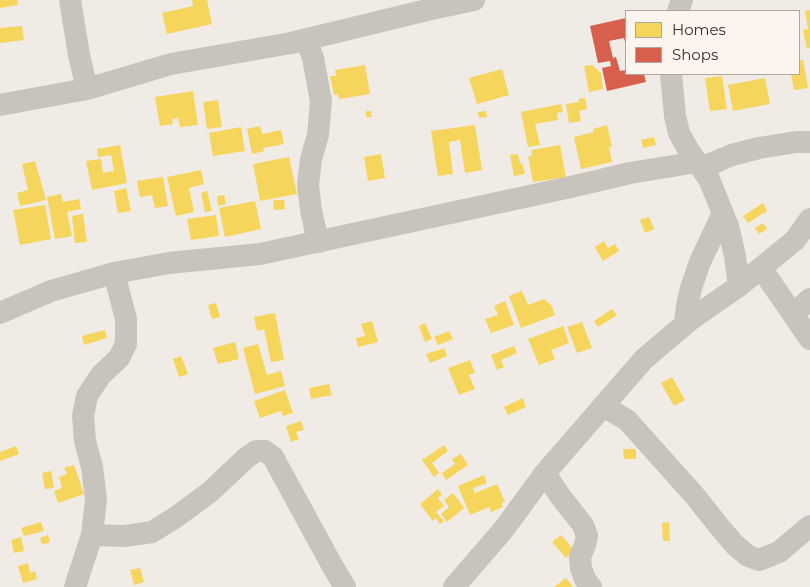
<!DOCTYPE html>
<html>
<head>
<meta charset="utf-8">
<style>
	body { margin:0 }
	#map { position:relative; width:810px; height:587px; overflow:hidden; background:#f0ebe5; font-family:Montserrat,sans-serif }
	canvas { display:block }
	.legend { position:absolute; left:625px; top:10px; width:175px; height:65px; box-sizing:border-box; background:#fbf5ee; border:1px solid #aea6a0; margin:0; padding:6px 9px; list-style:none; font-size:15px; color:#3b302b }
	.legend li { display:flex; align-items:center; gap:10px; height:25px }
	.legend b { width:25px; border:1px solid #aea6a0 }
</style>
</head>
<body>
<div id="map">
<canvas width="810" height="587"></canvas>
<ul class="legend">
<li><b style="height:14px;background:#f6d55c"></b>Homes</li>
<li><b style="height:14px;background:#d6604d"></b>Shops</li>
</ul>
</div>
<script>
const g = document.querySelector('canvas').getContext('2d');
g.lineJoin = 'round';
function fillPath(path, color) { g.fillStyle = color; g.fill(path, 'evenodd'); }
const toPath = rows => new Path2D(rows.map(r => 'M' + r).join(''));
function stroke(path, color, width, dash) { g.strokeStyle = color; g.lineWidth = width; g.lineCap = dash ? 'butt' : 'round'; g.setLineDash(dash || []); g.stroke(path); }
fillPath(toPath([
	[0,0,17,0,18,5,0,8],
	[192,0,207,0,212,24,167,34,162,13,193,6],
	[810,10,810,48,807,49,803,30,808,29,805,11],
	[22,26,24,40,0,43,0,28],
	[803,60,808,88,794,90,791,74,799,74,799,61],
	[365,65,370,94,339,99,338,94,334,95,330,76,336,76,335,70],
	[592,65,601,73,603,89,589,92,584,66],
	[502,69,509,95,477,104,469,78],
	[722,76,727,109,710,111,705,78],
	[765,78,770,104,733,111,728,85],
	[193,91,198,125,180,127,178,118,172,119,173,124,160,126,155,97],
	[585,98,587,109,579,111,581,121,569,123,566,104,579,102,578,99],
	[218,100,222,127,207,129,203,102],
	[561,104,563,112,557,113,558,120,535,124,540,145,528,147,521,112],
	[366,111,371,111,372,117,366,117],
	[486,111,487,117,479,118,478,112],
	[475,125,482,170,465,173,460,140,449,142,453,174,438,176,431,131],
	[607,125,612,147,609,147,612,162,581,169,574,137,594,132,593,129],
	[260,126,262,134,281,130,284,144,263,148,264,151,252,154,247,129],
	[241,127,245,151,213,156,209,133],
	[654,137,656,145,643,148,641,140],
	[120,145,127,183,92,190,86,161,101,159,103,173,114,171,111,155,98,157,97,149],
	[560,145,566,177,533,182,528,157,532,156,531,150],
	[381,154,385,178,368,181,364,157],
	[518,154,520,164,522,163,525,174,514,176,510,155],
	[289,157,297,194,260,201,253,164],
	[35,161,46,200,20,206,17,193,28,190,22,164],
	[201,170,204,184,189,188,194,212,176,216,167,177],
	[163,177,168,206,155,208,152,195,140,197,137,181],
	[126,188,131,211,118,213,114,191],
	[207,191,212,211,205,212,201,193],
	[61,194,63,202,79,199,81,209,67,212,72,236,55,239,47,197],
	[224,195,226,204,218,206,217,196],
	[273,200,284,200,285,209,274,210],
	[255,201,261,229,225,237,219,208],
	[763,203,767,211,748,223,743,216],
	[45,205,51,239,20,245,13,210],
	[83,214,87,242,75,243,72,216],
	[216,215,219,236,191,240,187,219],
	[649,217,654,229,645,233,640,220],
	[763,223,767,229,759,234,755,228],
	[604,241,608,248,615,244,619,251,603,261,595,247],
	[522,291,528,305,544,299,551,305,555,315,521,328,509,296],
	[505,301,514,325,491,333,485,319,498,315,494,306],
	[216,303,220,317,212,319,208,305],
	[612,309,617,315,598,327,594,321],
	[275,313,284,360,271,362,264,329,257,331,254,317],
	[372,321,378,342,358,347,356,338,365,336,361,324],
	[582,322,592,348,577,353,567,327],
	[425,323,432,339,425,342,419,326],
	[563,326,569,343,551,350,555,359,539,365,528,339],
	[105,330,107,338,84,345,82,336],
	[449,331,453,339,438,345,434,337],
	[235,342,239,359,218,364,213,348],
	[258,344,267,375,281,371,285,386,255,394,243,348],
	[514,346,517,353,501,360,504,367,497,370,491,355],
	[444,348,447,356,430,363,426,354],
	[181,356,188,374,179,377,173,359],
	[470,360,475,373,469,375,475,389,459,395,448,368],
	[672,377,685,400,674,406,661,383],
	[329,384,332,395,311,399,309,388],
	[285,390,293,413,283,416,281,411,260,418,254,401],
	[523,398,526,407,508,415,504,407],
	[301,421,304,430,296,432,299,439,291,442,286,426],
	[444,445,448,451,432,463,439,473,434,477,422,460],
	[16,446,19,454,0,461,0,452],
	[623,449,636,449,636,459,624,459],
	[461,454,468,465,446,480,442,473,455,464,452,459],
	[74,465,84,494,58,503,54,491,62,488,59,477,67,474,64,468],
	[51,471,54,488,45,489,42,473],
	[484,475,487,483,473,488,475,493,497,484,505,502,501,503,503,507,491,512,489,507,470,515,458,486],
	[438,489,442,495,438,498,444,506,436,512,444,521,440,524,436,518,433,521,420,504],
	[453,493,464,508,447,522,441,514,449,507,444,500],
	[41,522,44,531,24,536,21,528],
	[669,522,670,541,663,541,662,523],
	[48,535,50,542,42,545,40,538],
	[561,535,574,550,566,558,552,542],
	[21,537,24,551,14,553,11,540],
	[28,563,30,573,35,571,37,579,23,583,18,566],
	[140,568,144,582,134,585,130,570],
	[566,578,573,587,554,587]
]), '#f6d55c');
fillPath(toPath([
	[626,18,626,46,624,38,609,41,613,58,616,57,620,71,626,70,626,74,644,74,646,82,607,91,602,68,611,66,610,61,598,63,590,26]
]), '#d6604d');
stroke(toPath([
	[70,0,79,55,87,89],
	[678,11,682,0],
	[306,39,313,58,321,101,318,135,311,159,308,185,311,210,318,242],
	[671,74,675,116,679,133,689,151,709,179,728,226,735,256,739,286],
	[0,105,87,89,171,64,291,43,427,10,474,0],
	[701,168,732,155,759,148,796,142,810,142],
	[761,268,810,339],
	[0,313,51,291,114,273,169,263,260,254,571,187,630,173,697,162],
	[793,314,810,299],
	[685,324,687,306,691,288,700,262,723,213],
	[603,406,627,420,695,496,718,525,735,545,748,556,759,560,779,552,810,526],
	[545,473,560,496,583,525,587,536,585,545,580,557,581,568,585,579,591,587],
	[92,535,125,536,152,532,176,517,210,492,246,458,256,451,265,451,273,457,333,567,345,587],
	[75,587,92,535,96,499,92,467,85,441,83,416,87,396,101,375,119,358,126,344,126,319,114,273],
	[454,587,504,529,545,473,644,359,690,320,739,286,795,240,810,219]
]), '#c9c3be', 22);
</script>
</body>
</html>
